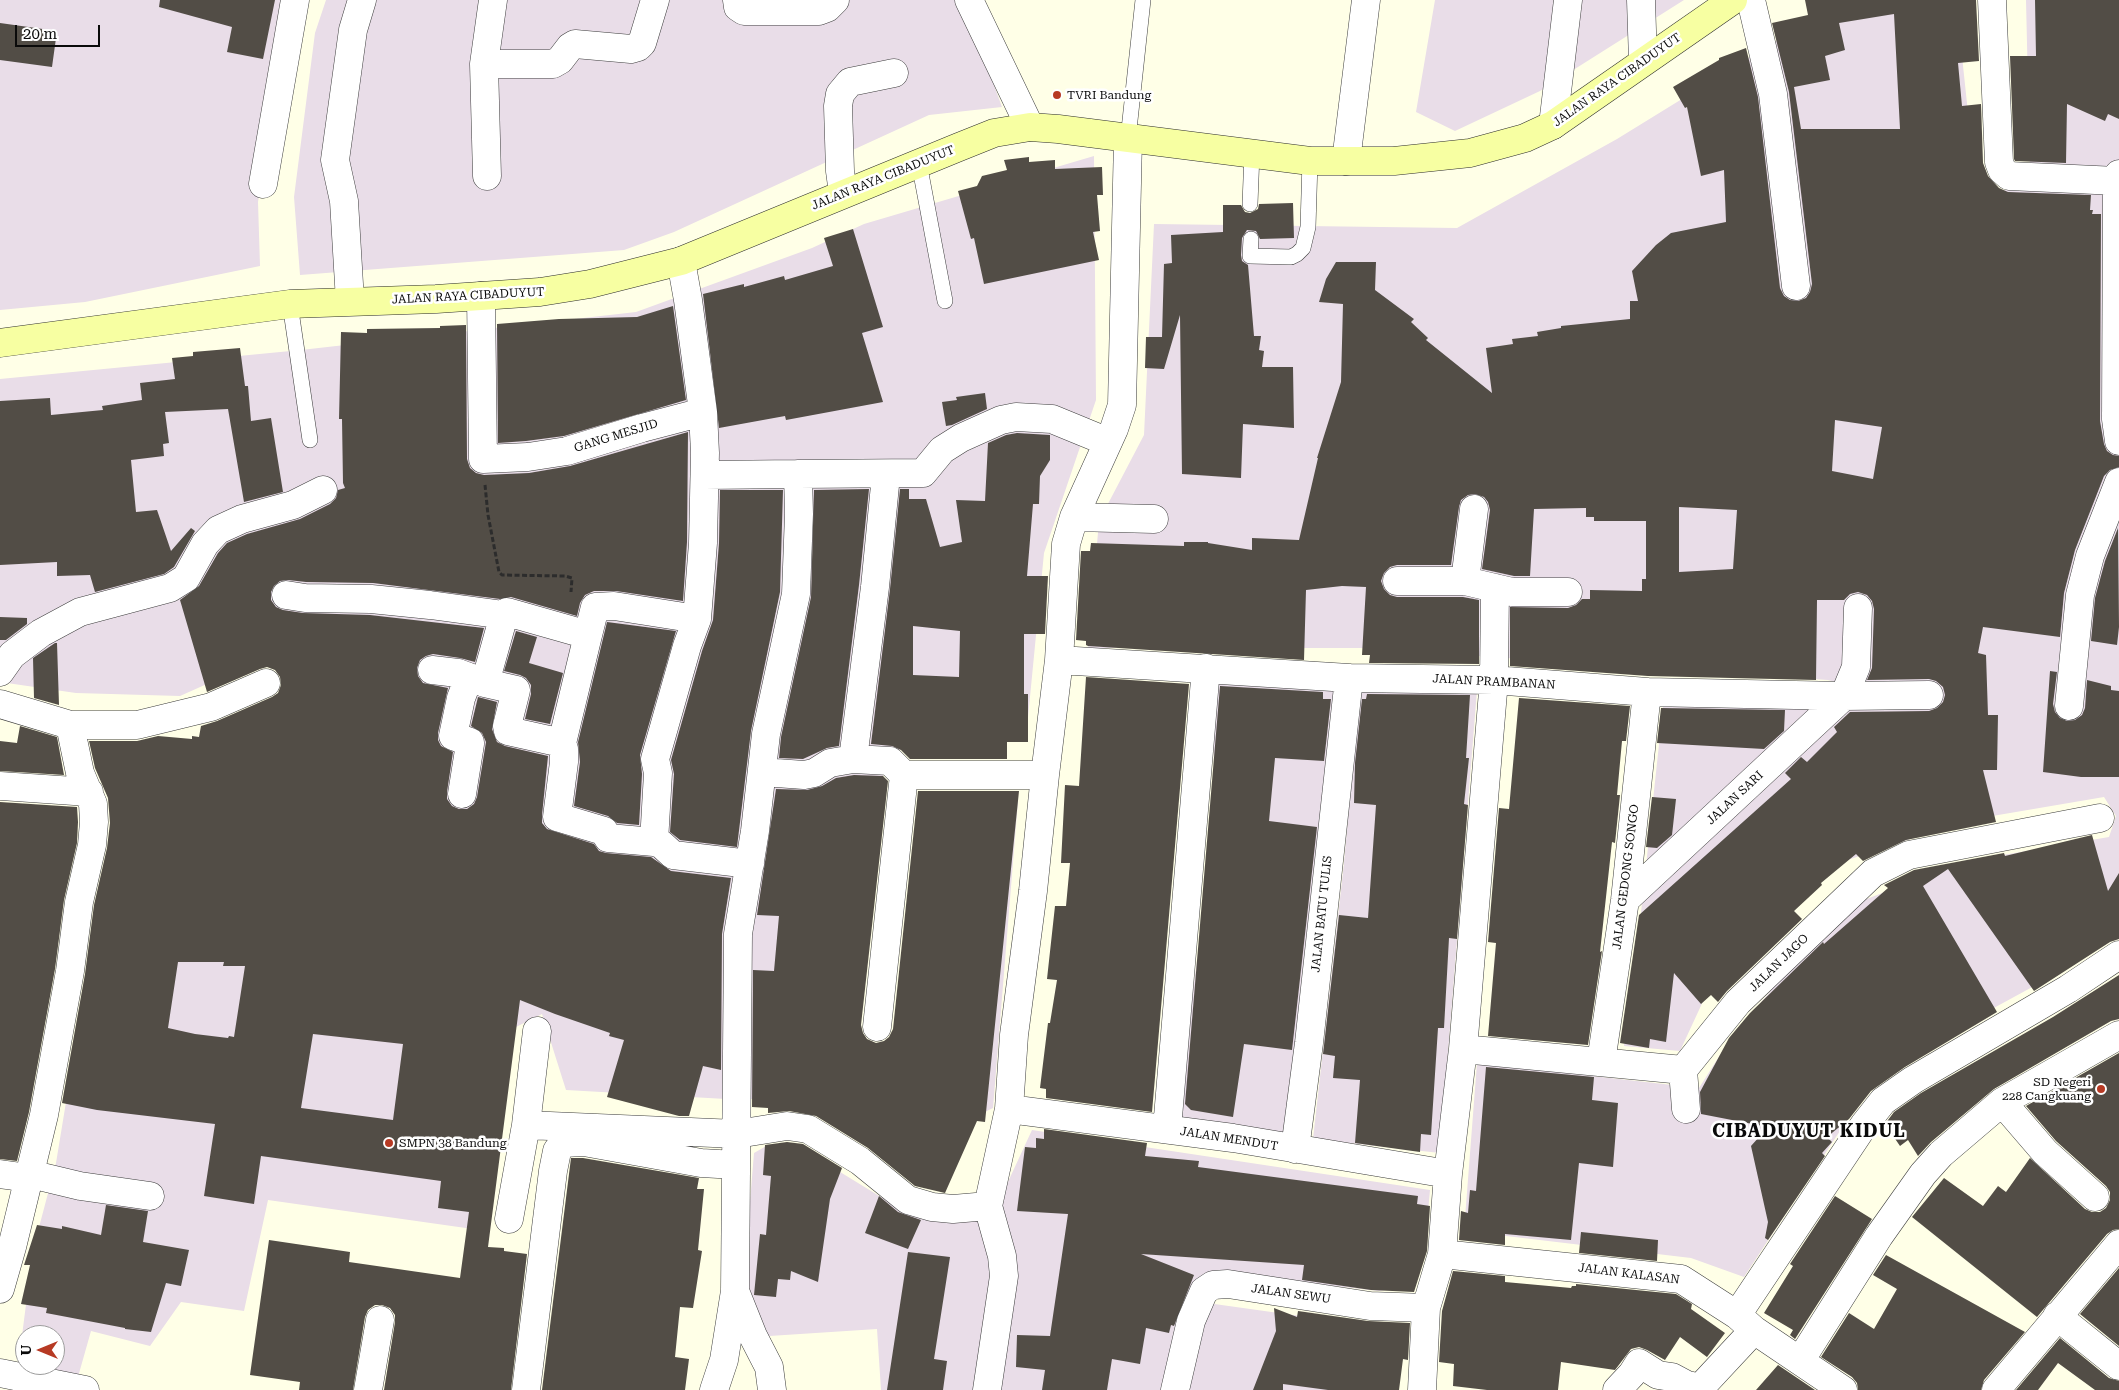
<!DOCTYPE html>
<html>
<head>
<meta charset="utf-8">
<style>
	body { margin:0 }
	#map { position:relative; width:2119px; height:1390px; overflow:hidden; background:#ffffe7; font-family:"Roboto Serif",serif }
	canvas { display:block }
	.north { position:absolute; left:15px; top:1325px; width:50px; height:50px; box-sizing:border-box; background:#fff; border:1px solid #9d9d9d; border-radius:50%; rotate:270deg; font-size:14px; font-weight:700; line-height:20px; text-align:center; color:#0a0a0a }
	.north::after { content:''; display:block; margin:auto; width:18px; height:22px; background:#b73a24; clip-path:polygon(50% 0,100% 100%,50% 72%,0 100%) }
	.scale { position:absolute; left:15px; top:25px; width:85px; height:22px; box-sizing:border-box; border:2px solid #0a0a0a; border-top:0; padding-left:6px; font-size:15px; line-height:18px; white-space:nowrap; color:#0a0a0a; -webkit-text-stroke:4px #fff; paint-order:stroke }
</style>
</head>
<body>
<div id="map">
<canvas width="2119" height="1390"></canvas>
<div class="north">U</div>
<div class="scale">20 m</div>
</div>
<script>
const g = document.querySelector('canvas').getContext('2d');
g.lineJoin = 'round';
function fillPath(path, color) { g.fillStyle = color; g.fill(path, 'evenodd'); }
const toPath = rows => new Path2D(rows.map(r => 'M' + r).join(''));
function stroke(path, color, width, dash) { g.strokeStyle = color; g.lineWidth = width; g.lineCap = dash ? 'butt' : 'round'; g.setLineDash(dash || []); g.stroke(path); }
function label(font, color, halo, rows, align = 'center') {
  g.font = font + ' "Roboto Serif",serif'; g.lineWidth = 5; g.setLineDash([]); g.textBaseline = 'middle'; g.strokeStyle = halo; g.fillStyle = color; for (const [text, x, y, turn = 0] of rows) {
    g.save(); g.translate(x, y); g.rotate((+turn || 0) * Math.PI / 180); g.textAlign = isNaN(turn) ? turn : align; if (halo) g.strokeText(text, 0, 0); g.fillText(text, 0, 0); g.restore();
  }
}
fillPath(toPath([
	[0,0,286,0,258,202,260,266,85,302,0,310],
	[326,0,963,0,1002,107,929,115,674,232,624,250,300,275,294,197,315,33],
	[1435,0,1684,0,1540,91,1455,131,1416,112],
	[1848,0,1956,0,1974,169,1999,194,2030,174,2026,0,2119,0,2119,918,2058,973,1880,1070,1744,1277,1691,1258,1464,1231,1477,1063,1699,1088,1732,1036,1841,909,1962,862,2109,837,2116,816,2104,797,1963,821,1836,864,1705,997,1680,1051,1624,1046,1637,950,1663,707,1854,708,1860,689,1828,680,1360,648,1088,648,1099,521,1144,435,1154,224,1457,228,1617,139,1781,38],
	[1094,156,1096,400,1044,553,1026,738,884,751,883,775,856,1046,884,1057,1018,801,993,1108,956,1126,840,1099,726,1099,566,1090,542,1014,516,1027,487,1231,268,1200,244,1311,181,1302,150,1346,91,1331,76,1384,32,1365,55,1365,55,1335,25,1335,25,1362,19,1359,33,1250,56,1163,115,804,198,740,360,663,339,625,180,696,76,693,0,682,0,379,301,350,636,312,812,248,864,224],
	[1360,682,1477,690,1440,1153,1313,1139,1344,863],
	[1211,683,1337,686,1289,1135,1179,1125,1190,1012,1216,820],
	[1032,1130,1430,1190,1425,1244,1410,1286,1379,1291,1226,1274,1193,1301,1350,1323,1341,1390,881,1390,877,1329,754,1337,747,1300,747,1238,754,1153,768,1145,814,1156,907,1213,951,1223,994,1212]
]), '#e9dde8');
fillPath(toPath([
	[160,0,275,0,263,59,227,52,232,27,159,7],
	[1805,0,1976,0,1979,61,1958,63,1962,106,1981,104,1983,163,1988,176,1999,188,2008,192,2091,195,2090,210,2093,210,2092,214,2101,214,2100,421,2104,444,2107,451,2113,455,2119,456,2119,467,2110,470,2104,476,2075,550,2064,593,2060,637,1983,627,1978,653,1986,655,1988,715,1998,715,1997,770,1983,770,1996,822,1906,840,1863,861,1856,854,1821,883,1822,885,1794,911,1802,919,1727,991,1718,1002,1711,995,1701,1004,1674,973,1666,1042,1650,1039,1649,1048,1620,1043,1639,915,1791,779,1785,773,1801,757,1807,762,1837,732,1834,727,1850,712,1929,711,1937,708,1943,702,1945,695,1943,687,1936,681,1929,679,1867,680,1872,668,1874,609,1872,601,1867,595,1858,592,1850,594,1844,600,1817,600,1816,680,1648,676,1510,666,1510,607,1568,608,1576,605,1582,599,1590,599,1590,590,1642,591,1642,579,1646,579,1646,521,1594,521,1594,517,1586,517,1586,508,1534,509,1530,576,1514,576,1482,569,1490,510,1488,502,1484,497,1475,494,1468,495,1461,500,1459,507,1451,565,1397,565,1390,567,1384,573,1381,581,1384,589,1390,595,1397,597,1463,597,1479,600,1479,664,1369,663,1370,655,1362,655,1366,587,1342,586,1306,590,1304,660,1088,646,1086,645,1086,641,1076,640,1081,551,1090,551,1091,543,1184,546,1184,542,1208,542,1208,543,1252,550,1252,538,1299,540,1318,458,1317,458,1341,382,1343,304,1319,302,1326,279,1336,262,1376,262,1375,290,1414,319,1411,322,1428,338,1426,340,1492,393,1486,348,1513,344,1512,339,1538,336,1537,332,1561,328,1561,326,1630,319,1630,301,1638,301,1632,271,1656,245,1671,233,1726,222,1724,170,1701,176,1687,107,1685,108,1673,87,1719,60,1719,58,1746,48,1758,97,1780,288,1784,296,1790,300,1798,301,1806,298,1810,292,1812,284,1789,92,1772,23,1808,15],
	[1894,14,1900,129,1801,129,1794,87,1830,80,1825,56,1845,50,1839,23],
	[1835,420,1882,427,1873,479,1832,471],
	[1679,507,1737,510,1733,569,1679,572],
	[2035,0,2119,0,2119,119,2108,114,2105,121,2067,104,2066,163,2015,161,2014,159,2010,56,2036,56],
	[0,23,57,31,52,67,0,60],
	[1029,157,1029,162,1055,160,1055,169,1102,167,1103,195,1097,195,1100,231,1093,232,1099,260,984,284,974,238,971,239,958,191,977,186,982,176,1007,170,1004,160],
	[1293,203,1294,238,1260,239,1256,231,1247,230,1242,238,1241,255,1242,261,1248,265,1254,336,1261,336,1259,350,1264,351,1262,367,1293,367,1294,428,1243,424,1241,478,1182,474,1180,315,1164,369,1145,368,1146,337,1162,337,1164,264,1172,263,1171,235,1223,232,1223,205,1241,205,1245,212,1250,213,1258,209,1259,204],
	[853,229,883,327,862,333,883,402,786,420,785,416,719,428,703,294,744,284,744,287,784,276,785,280,833,266,824,238],
	[673,306,686,400,564,436,526,441,498,443,497,324,559,319,637,317],
	[466,325,467,459,470,468,476,473,484,475,529,473,570,466,688,432,687,542,683,601,616,591,594,591,585,595,580,603,577,616,511,597,500,599,373,583,306,582,288,580,280,581,274,586,271,592,271,600,276,607,283,610,303,613,370,615,484,628,475,662,460,658,433,654,426,656,420,660,417,668,418,676,423,683,448,688,438,733,438,740,441,746,453,752,447,792,447,799,452,806,459,809,467,809,474,804,477,797,486,742,482,733,471,726,478,697,497,702,492,729,497,742,505,746,548,756,542,815,542,823,547,829,594,844,599,851,606,853,651,857,671,871,731,878,722,934,721,1070,703,1066,689,1116,679,1116,607,1097,624,1040,609,1036,610,1033,555,1014,520,1000,488,1247,504,1248,504,1251,527,1254,511,1390,384,1390,395,1322,395,1315,390,1308,382,1305,375,1305,368,1310,365,1317,353,1390,299,1390,300,1382,250,1375,269,1240,350,1252,349,1262,460,1278,469,1212,438,1208,441,1181,261,1156,254,1204,204,1196,215,1124,97,1110,62,1103,85,974,94,905,107,848,110,823,108,798,95,768,89,741,137,741,158,736,192,739,192,736,199,737,201,726,217,721,272,697,278,693,281,685,280,677,275,670,267,667,260,669,207,692,180,600,199,586,218,553,227,543,247,534,300,519,330,504,336,498,338,490,345,488,343,483,342,419,339,419,341,332,367,333,367,329,440,328,440,326],
	[178,962,224,962,223,966,245,966,234,1037,229,1036,228,1038,195,1034,168,1028],
	[313,1034,403,1044,393,1120,301,1108],
	[240,348,245,386,248,386,251,421,271,418,283,492,244,502,228,409,165,412,169,443,163,444,164,456,131,460,136,512,157,510,171,551,191,528,195,531,174,567,164,574,95,592,90,575,57,576,57,562,0,565,0,401,50,398,51,415,103,410,102,406,142,400,140,383,175,379,172,358,193,356,193,352],
	[985,393,987,409,952,425,946,426,942,402,957,400,956,397],
	[1017,433,1050,435,1050,460,1040,476,1039,504,1033,504,1027,576,1048,576,1045,634,1024,634,1024,694,1028,694,1028,742,1007,742,1007,759,910,759,901,750,892,746,871,744,890,589,900,489,909,489,909,499,926,499,940,547,962,542,956,500,985,501,988,443,1006,435],
	[913,626,960,631,959,677,913,675],
	[869,489,859,585,839,746,827,748,803,759,779,758,781,737,811,597,814,490],
	[720,490,783,490,780,592,751,731,737,847,680,840,670,832,674,774,671,760,702,651,713,620,719,543],
	[2118,528,2119,627,2117,645,2091,641,2095,598,2105,561],
	[0,617,27,618,27,624,6,640,0,640],
	[607,622,676,631,640,755,642,774,639,825,617,823,608,816,574,806,580,762,578,742],
	[516,631,537,637,529,663,563,673,550,724,525,719,531,694,531,685,526,678,520,675,504,671],
	[55,643,57,643,59,705,34,698,33,658],
	[2050,671,2057,672,2053,704,2055,712,2060,718,2067,721,2075,720,2082,715,2085,708,2087,680,2111,686,2111,690,2119,691,2119,777,2081,777,2043,772],
	[1086,677,1189,684,1152,1112,1046,1098,1046,1089,1040,1088,1048,1023,1050,1023,1057,980,1047,979,1055,906,1066,906,1070,863,1061,863,1065,785,1079,786],
	[1220,686,1323,692,1323,699,1331,699,1324,761,1275,758,1269,821,1317,827,1292,1050,1244,1044,1233,1117,1191,1110,1185,1104],
	[1367,694,1470,695,1466,758,1469,758,1464,804,1468,805,1457,939,1449,938,1444,1028,1438,1028,1431,1135,1421,1134,1420,1152,1355,1143,1360,1080,1333,1078,1335,1056,1323,1054,1339,915,1368,918,1376,805,1354,803,1355,763,1362,699,1366,699],
	[1519,698,1630,706,1626,741,1622,741,1617,795,1620,795,1615,843,1612,842,1600,952,1602,951,1588,1045,1488,1036,1496,943,1488,942,1499,808,1509,809],
	[1661,708,1785,710,1784,731,1764,749,1657,743],
	[20,726,57,737,64,775,0,771,0,741,17,743],
	[854,775,883,776,888,781,861,1025,863,1033,867,1039,876,1043,884,1041,889,1037,893,1029,918,791,1019,791,985,1122,977,1121,945,1193,915,1186,868,1148,816,1116,789,1111,768,1113,768,1108,752,1107,753,970,774,971,779,916,757,915,776,789,807,790,822,786,836,778],
	[1652,797,1676,799,1672,835,1657,848,1646,847],
	[0,802,77,807,78,822,77,843,64,900,55,969,29,1112,17,1161,0,1159],
	[2092,835,2108,891,2119,873,2119,939,2110,942,2034,991,1948,869,1923,886,1997,1012,1905,1067,1871,1091,1849,1119,1827,1137,1832,1142,1822,1153,1825,1156,1768,1240,1765,1238,1768,1222,1751,1146,1768,1127,1701,1114,1700,1092,1729,1038,1750,1013,1823,942,1824,944,1888,888,1884,885,1914,870,2004,853,2005,856],
	[2119,975,2119,1019,2111,1021,1994,1089,1931,1142,1918,1156,1908,1140,1900,1146,1885,1124,1894,1112,1921,1093,2053,1017],
	[2119,1053,2119,1229,2113,1230,2107,1234,2037,1317,1912,1217,1944,1178,1983,1206,1998,1186,2006,1192,2030,1158,2085,1209,2092,1212,2100,1212,2106,1208,2110,1200,2110,1192,2106,1186,2056,1141,2026,1106],
	[1486,1067,1594,1077,1592,1100,1618,1103,1613,1167,1579,1163,1571,1240,1505,1234,1505,1245,1459,1240,1461,1211,1468,1213,1470,1190,1476,1191],
	[1044,1129,1147,1143,1145,1156,1199,1161,1198,1167,1418,1196,1417,1204,1430,1206,1427,1251,1414,1292,1371,1290,1302,1280,1304,1265,1141,1254,1194,1275,1174,1326,1171,1325,1169,1333,1146,1328,1140,1364,1112,1359,1107,1390,1042,1390,1045,1370,1016,1367,1017,1335,1050,1336,1068,1214,1017,1211,1025,1147,1036,1148,1036,1138,1044,1139],
	[787,1142,803,1144,842,1168,830,1199,818,1282,791,1271,790,1280,778,1279,776,1297,754,1295,760,1234,766,1235,771,1176,763,1175,765,1145],
	[571,1158,583,1158,699,1178,697,1189,704,1189,698,1250,702,1251,693,1308,680,1307,675,1357,689,1359,685,1390,542,1390],
	[879,1196,898,1212,921,1220,908,1249,865,1233],
	[1835,1196,1872,1219,1795,1339,1790,1335,1793,1330,1764,1313,1793,1266,1790,1264],
	[106,1205,148,1211,143,1242,189,1250,181,1286,166,1283,151,1332,125,1329,125,1328,46,1313,47,1308,21,1304,30,1265,24,1265,37,1225,62,1229,62,1226,101,1235],
	[1581,1232,1658,1240,1657,1261,1579,1253],
	[908,1252,950,1257,934,1359,947,1361,943,1390,887,1390],
	[1886,1255,2025,1332,1984,1380,1981,1390,1858,1390,1857,1383,1852,1377,1821,1357,1849,1313,1874,1329,1897,1289,1873,1275],
	[2119,1268,2119,1346,2080,1314],
	[1453,1271,1505,1276,1505,1282,1571,1288,1572,1286,1576,1286,1576,1284,1676,1294,1692,1304,1691,1309,1725,1333,1707,1357,1680,1337,1665,1360,1647,1350,1639,1347,1631,1349,1615,1370,1561,1362,1558,1390,1487,1390,1453,1386,1454,1364,1439,1362,1442,1311],
	[1274,1308,1297,1317,1298,1311,1368,1321,1410,1323,1408,1360,1403,1359,1399,1390,1328,1390,1283,1384,1283,1390,1253,1390,1276,1331],
	[2060,1338,2109,1378,2119,1381,2119,1390,2095,1390,2058,1363,2038,1390,2016,1390],
	[1778,1365,1815,1390,1756,1390]
]), '#524d46');
const lane = toPath([
	[1128,139,1143,0],
	[919,163,945,301],
	[1250,204,1252,153],
	[1251,239,1250,256,1291,257,1297,254,1303,248,1308,227,1310,161],
	[290,304,310,440]
]);
const street = toPath([
	[737,0,738,7,744,11,819,11,827,8,835,0],
	[969,0,1030,127],
	[1641,0,1643,61],
	[1751,0,1773,94,1796,286],
	[1992,0,1999,162,2002,170,2009,176,2117,181],
	[484,64,553,64,560,60,570,47,575,44,631,49,638,47,642,43,655,0],
	[1553,125,1568,0],
	[1346,161,1366,0],
	[2119,174,2117,181,2116,419,2119,441],
	[487,176,484,64,493,0],
	[263,184,295,0],
	[843,193,840,171,838,106,840,94,850,82,894,73],
	[681,261,688,300,703,412],
	[481,296,483,459,528,457,567,451,642,428,703,412,705,453,703,543,697,619,687,646,655,759,658,773,654,842],
	[350,301,344,201,335,160,353,30,362,0],
	[705,475,798,474],
	[1074,517,1154,519],
	[1397,581,1465,581,1512,592,1568,592],
	[1465,581,1474,509],
	[286,595,305,598,371,599,430,605,504,615],
	[588,635,562,743,564,749,564,762,557,817,604,831,608,838,654,842,661,844,673,855,750,864],
	[1059,660,1349,678,1494,680,1647,692,1844,696,1929,695],
	[432,670,458,673,485,683,516,690,507,726,508,731,562,743],
	[0,672,12,655,41,633,80,612,170,588,186,578,205,544,218,530,242,519,293,505,323,490],
	[485,683,504,615,507,612,588,635,595,607,614,606,697,619],
	[0,704,70,725,137,725,211,707,266,683],
	[2069,706,2080,595,2090,556,2119,482],
	[853,759,875,587,886,475],
	[762,772,804,775,814,773,830,763,853,759,890,761,904,775,1045,775],
	[0,786,89,792],
	[462,794,470,744,470,742,453,736,461,698,469,677],
	[1625,900,1844,696,1856,667,1858,608],
	[877,1027,904,775],
	[1463,1049,1683,1070,1738,1002,1873,873,1909,855,2100,818],
	[1601,1062,1625,900,1647,692],
	[1683,1070,1686,1109],
	[2002,1102,2045,1152,2095,1197],
	[1009,1109,1233,1138,1448,1174],
	[526,1125,737,1134,787,1126,808,1129,860,1161,908,1200,932,1207,953,1209,988,1206],
	[1167,1129,1206,668],
	[1295,1149,1309,1043,1349,678],
	[0,1174,29,1178],
	[30,1174,80,1186,150,1196],
	[509,1219,526,1125,537,1031],
	[1442,1254,1681,1279,1737,1315,1754,1330,1843,1390],
	[0,1289,12,1247,44,1115,70,971,79,902,92,845,94,822,93,804,80,773,70,725],
	[735,1291,753,1336,769,1367,772,1390],
	[1737,1315,1864,1125,1883,1101,1913,1080,2068,989,2119,955],
	[2057,1316,2119,1366],
	[1800,1361,1879,1236,1923,1174,1941,1154,2002,1102,2119,1035],
	[0,1373,85,1390],
	[368,1390,380,1320],
	[526,1390,553,1171,557,1151,563,1143,584,1142,701,1163,736,1165],
	[714,1390,724,1360,735,1291,738,934,755,831,766,734,796,594,799,514,798,474,923,473,942,450,961,438,1001,420,1016,417,1052,419,1108,442],
	[987,1390,1004,1276,1002,1256,988,1206,1009,1109,1014,1035,1033,891,1045,775,1059,660,1066,544,1074,517,1114,429,1122,405,1128,139],
	[1175,1390,1191,1321,1204,1291,1213,1285,1228,1284,1370,1306,1426,1308],
	[1422,1390,1426,1308,1442,1254,1448,1174,1463,1049,1494,680,1495,588],
	[1617,1390,1632,1374,1639,1363,1658,1375,1672,1377,1687,1385,1700,1388],
	[1702,1390,1700,1388,1754,1330],
	[1996,1390,2119,1244]
]);
const secondary = toPath([
	[0,343,290,304,436,299,540,292,590,284,681,261,959,147,994,133,1030,127,1058,129,1310,161,1394,161,1470,153,1525,138,1553,125,1733,0]
]);
stroke(lane, '#3d3d3d', 16);
stroke(street, '#3d3d3d', 29);
stroke(secondary, '#2c2c2c', 29);
stroke(toPath([
	[485,485,488,515,499,572,502,575,565,576,572,578,571,592]
]), '#2c2c2c', 3, [5, 2.5]);
stroke(lane, '#fff', 15);
stroke(street, '#fff', 28);
stroke(secondary, '#f7ffa2', 28);
for (const [x, y, r, color] of [
	[1057,95,5,"#b73a24"],
	[2101,1089,5,"#b73a24"],
	[389,1143,5,"#b73a24"]
]) { const dot = new Path2D(); dot.arc(x, y, r, 0, 2 * Math.PI); g.fillStyle = color; g.fill(dot); stroke(dot, '#fff', 2); }
label('12px', '#0a0a0a', '#fff', [
	["JALAN RAYA CIBADUYUT",1617,80,-35],
	["JALAN RAYA CIBADUYUT",883,178,-22],
	["JALAN RAYA CIBADUYUT",468,296,-3],
	["GANG MESJID",616,436,-17],
	["JALAN PRAMBANAN",1494,682,3],
	["JALAN SARI",1735,798,-43],
	["JALAN GEDONG SONGO",1626,877,-83],
	["JALAN BATU TULIS",1322,914,-84],
	["JALAN JAGO",1779,963,-44],
	["JALAN MENDUT",1229,1139,9],
	["JALAN KALASAN",1629,1274,7],
	["JALAN SEWU",1291,1294,8]
]);
label('12px', '#0a0a0a', '#fff', [
	["TVRI Bandung",1067,95],
	["SD Negeri",2091,1082,"right"],
	["228 Cangkuang",2091,1096,"right"],
	["SMPN 38 Bandung",399,1143]
], 'left');
g.letterSpacing = '1px';
label('bold 18px', '#0a0a0a', '#fff', [
	["CIBADUYUT KIDUL",1809,1132]
]);
g.letterSpacing = '0px';
</script>
</body>
</html>
